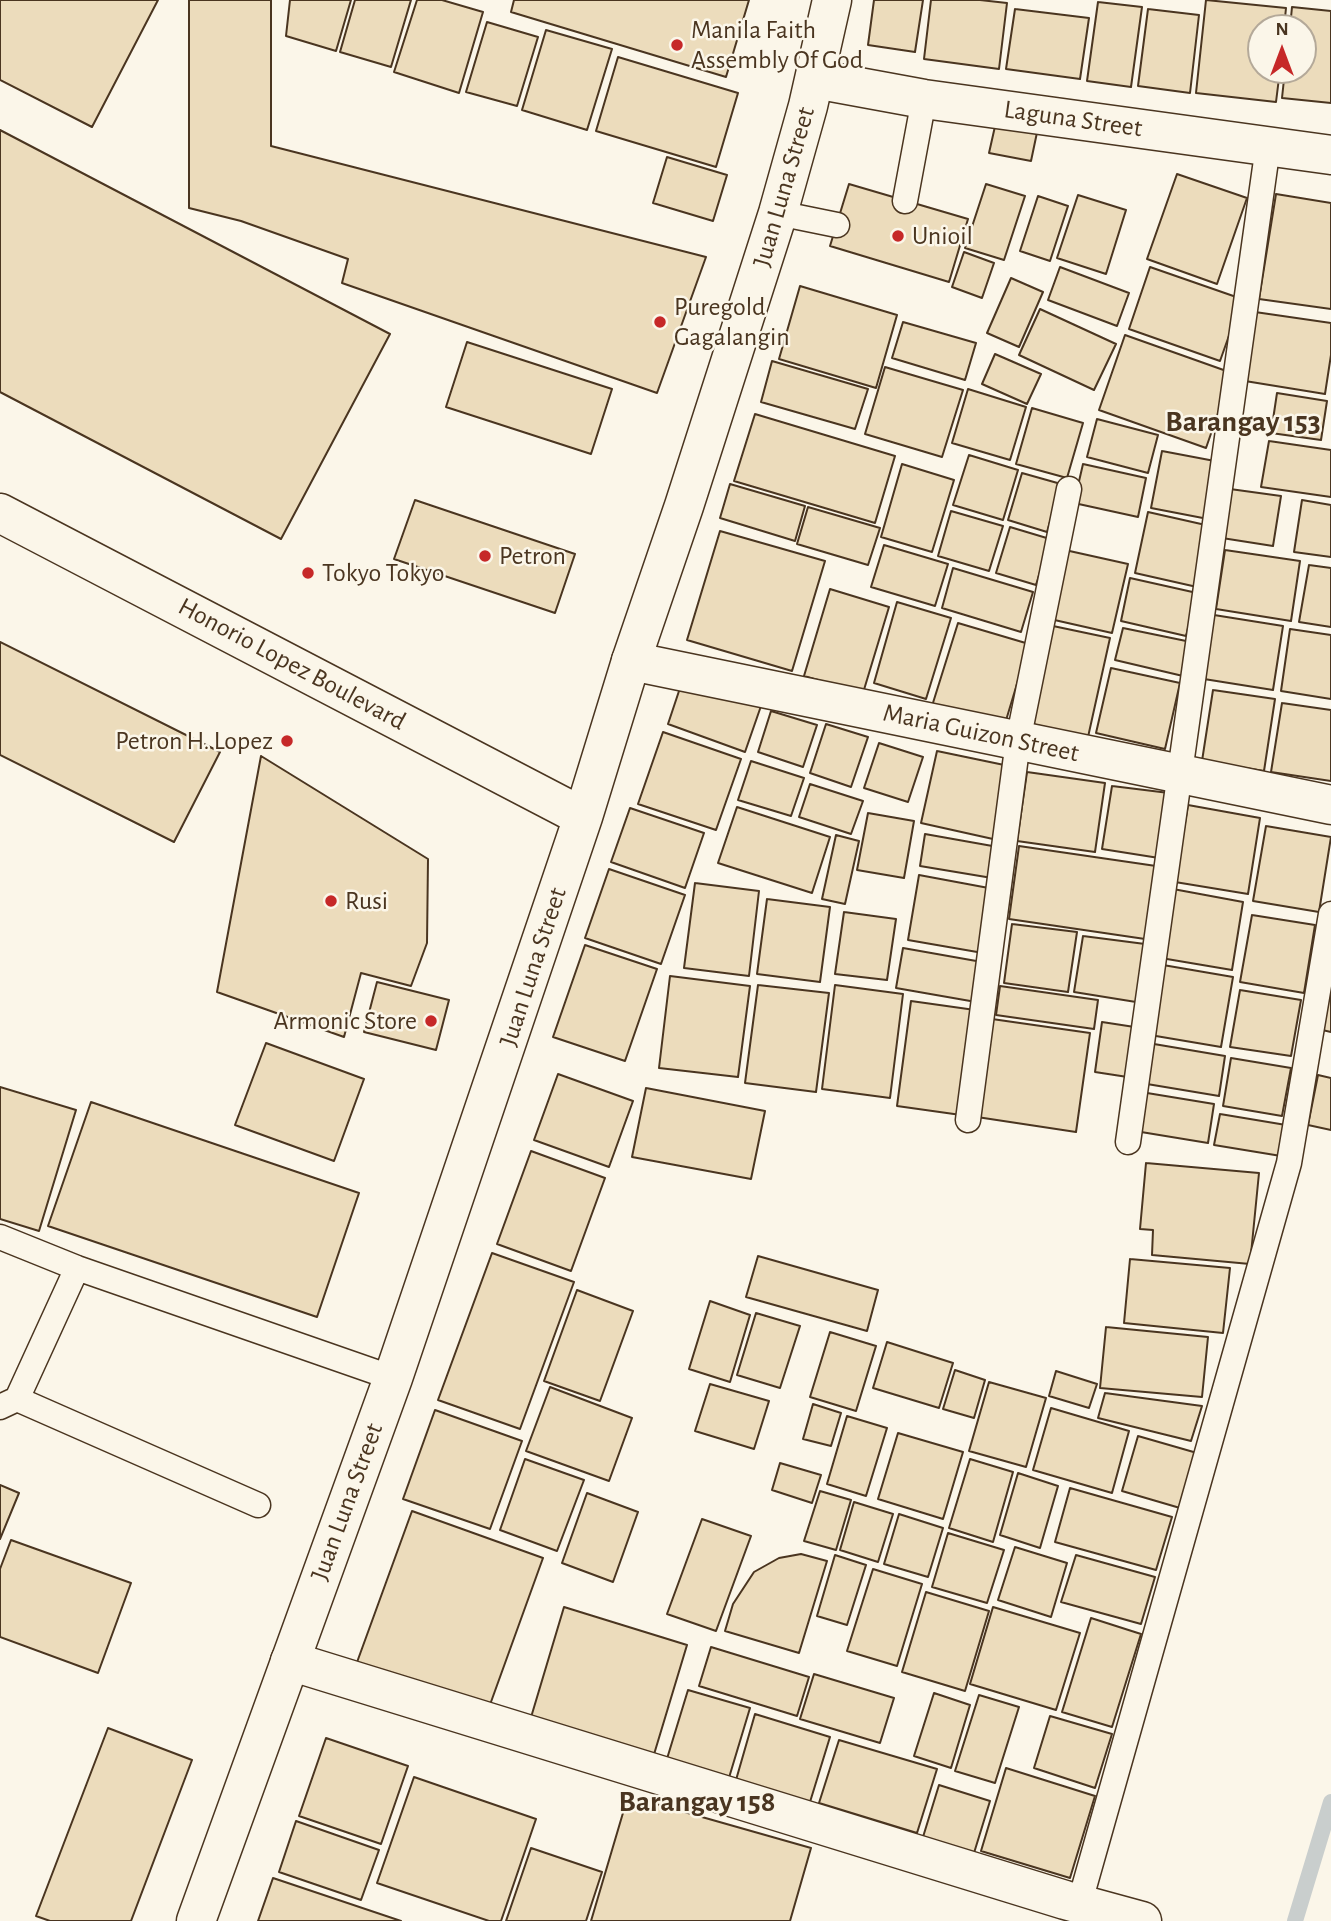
<!DOCTYPE html>
<html>
<head>
<meta charset="utf-8">
<style>
	body { margin:0 }
	#map { position:relative; width:1331px; height:1921px; overflow:hidden; background:#fbf6e9; font-family:"Alegreya Sans",sans-serif }
	canvas { display:block }
	.north { position:absolute; left:1247px; top:14px; width:70px; height:70px; box-sizing:border-box; background:#fbf6e9; border:2px solid #b4a999; border-radius:50%; rotate:0deg; font-size:19px; font-weight:700; line-height:28px; text-align:center; color:#4a3520 }
	.north::after { content:''; display:block; margin:auto; width:24px; height:32px; background:#c62828; clip-path:polygon(50% 0,100% 100%,50% 72%,0 100%) }
</style>
</head>
<body>
<div id="map">
<canvas width="1331" height="1921"></canvas>
<div class="north">N</div>
</div>
<script>
const g = document.querySelector('canvas').getContext('2d');
g.lineJoin = 'round';
const toPath = rows => new Path2D(rows.map(r => 'M' + r).join(''));
function stroke(path, color, width, dash) { g.strokeStyle = color; g.lineWidth = width; g.lineCap = dash ? 'butt' : 'round'; g.setLineDash(dash || []); g.stroke(path); }
function fillPath(path, color) { g.fillStyle = color; g.fill(path, 'evenodd'); }
function label(font, color, halo, rows, align = 'center') {
  g.font = font + ' "Alegreya Sans",sans-serif'; g.lineWidth = 5; g.setLineDash([]); g.textBaseline = 'middle'; g.strokeStyle = halo; g.fillStyle = color; for (const [text, x, y, turn = 0] of rows) {
    g.save(); g.translate(x, y); g.rotate((+turn || 0) * Math.PI / 180); g.textAlign = isNaN(turn) ? turn : align; if (halo) g.strokeText(text, 0, 0); g.fillText(text, 0, 0); g.restore();
  }
}
stroke(toPath([
	[1295,1921,1331,1802]
]), '#c9cecd', 16);
const building = toPath([
	[0,0,158,0,92,127,0,80,0,0],
	[189,0,271,0,271,146,706,257,657,393,342,283,348,259,241,221,189,208,189,0],
	[290,0,351,0,336,51,286,36,290,0],
	[355,0,411,0,391,67,340,52,355,0],
	[417,0,442,0,483,12,459,93,394,72,417,0],
	[514,0,749,0,726,77,511,12,514,0],
	[874,0,923,0,915,52,868,45,874,0],
	[931,0,980,0,1007,3,999,69,924,59,931,0],
	[1206,0,1286,8,1284,28,1261,28,1261,70,1280,70,1276,102,1196,93,1206,0],
	[1098,2,1142,7,1131,87,1087,81,1098,2],
	[1292,7,1331,11,1331,103,1282,98,1285,70,1303,70,1303,28,1290,28,1292,7],
	[1015,9,1089,18,1080,79,1006,69,1015,9],
	[1148,9,1199,15,1190,93,1138,86,1148,9],
	[487,22,538,37,517,106,466,92,487,22],
	[546,30,612,49,587,130,522,110,546,30],
	[618,57,738,93,716,167,596,131,618,57],
	[998,113,1039,123,1031,161,989,153,998,113],
	[0,130,390,334,281,539,0,392,0,130],
	[667,157,727,175,713,221,653,203,667,157],
	[1177,174,1247,198,1217,284,1147,259,1177,174],
	[849,184,968,219,949,282,830,246,849,184],
	[986,184,1025,196,1004,260,965,248,986,184],
	[1276,194,1331,203,1331,309,1259,299,1276,194],
	[1078,195,1126,210,1106,274,1057,258,1078,195],
	[1038,196,1068,206,1050,261,1020,251,1038,196],
	[964,252,994,263,982,298,952,287,964,252],
	[1060,267,1129,293,1117,326,1048,300,1060,267],
	[1150,267,1242,299,1220,361,1129,329,1150,267],
	[1011,278,1043,292,1019,347,987,333,1011,278],
	[800,286,897,315,876,388,779,359,800,286],
	[1040,309,1116,344,1094,390,1019,355,1040,309],
	[1255,312,1331,323,1331,355,1325,394,1245,381,1255,312],
	[903,322,976,343,965,380,892,358,903,322],
	[1125,335,1232,373,1206,448,1099,410,1125,335],
	[467,342,612,389,591,454,446,407,467,342],
	[995,354,1041,374,1027,404,982,384,995,354],
	[772,361,868,389,855,429,761,402,772,361],
	[885,367,963,390,942,457,865,434,885,367],
	[968,389,1026,407,1010,460,952,443,968,389],
	[1277,393,1327,401,1321,440,1271,433,1277,393],
	[1032,408,1083,423,1067,478,1016,464,1032,408],
	[755,414,895,456,875,523,734,481,755,414],
	[1097,419,1158,435,1148,473,1087,457,1097,419],
	[1269,441,1331,450,1331,497,1261,487,1269,441],
	[1162,451,1220,462,1208,519,1151,508,1162,451],
	[969,455,1018,470,1003,520,953,505,969,455],
	[902,464,954,480,932,552,881,537,902,464],
	[1083,464,1146,478,1138,517,1074,503,1083,464],
	[1022,473,1061,484,1047,532,1008,520,1022,473],
	[730,484,805,506,795,541,720,518,730,484],
	[1230,489,1281,496,1273,546,1222,538,1230,489],
	[415,500,575,554,555,613,394,559,415,500],
	[1302,500,1331,505,1331,557,1294,552,1302,500],
	[808,507,880,528,868,565,797,544,808,507],
	[951,511,1003,526,989,571,938,556,951,511],
	[1148,512,1210,526,1197,587,1135,573,1148,512],
	[1010,527,1050,539,1036,585,996,573,1010,527],
	[720,531,825,561,792,671,687,640,720,531],
	[884,545,948,564,935,606,871,587,884,545],
	[1065,550,1128,564,1112,633,1050,619,1065,550],
	[1225,550,1300,561,1291,621,1216,609,1225,550],
	[1309,565,1331,568,1331,627,1299,622,1309,565],
	[953,568,1033,592,1021,632,942,608,953,568],
	[1130,578,1197,593,1186,636,1121,621,1130,578],
	[830,589,889,607,863,693,804,676,830,589],
	[897,602,951,618,926,699,874,683,897,602],
	[1214,615,1283,626,1273,690,1204,679,1214,615],
	[958,623,1029,644,1004,727,932,706,958,623],
	[1053,626,1110,638,1088,737,1032,724,1053,626],
	[1123,628,1191,642,1183,676,1115,660,1123,628],
	[1290,629,1331,635,1331,699,1281,691,1290,629],
	[0,642,220,752,174,842,0,755,0,642],
	[1111,668,1180,683,1165,749,1096,733,1111,668],
	[683,679,761,706,745,752,668,724,683,679],
	[1213,690,1275,699,1264,771,1202,761,1213,690],
	[1282,703,1331,710,1331,781,1271,772,1282,703],
	[771,711,817,725,803,767,758,752,771,711],
	[826,724,868,737,851,787,810,773,826,724],
	[663,732,741,759,716,830,638,804,663,732],
	[879,743,923,757,908,802,864,788,879,743],
	[937,751,1009,766,993,839,921,823,937,751],
	[261,756,428,859,427,943,411,986,361,973,344,1037,217,992,261,756],
	[751,761,804,778,791,816,738,800,751,761],
	[1027,772,1105,783,1095,852,1017,841,1027,772],
	[810,784,863,801,851,834,799,817,810,784],
	[1112,786,1169,793,1159,858,1102,849,1112,786],
	[1188,805,1260,818,1248,894,1175,882,1188,805],
	[737,807,830,837,812,893,718,863,737,807],
	[630,808,704,833,685,888,611,862,630,808],
	[868,813,914,821,904,878,857,870,868,813],
	[1266,826,1331,837,1319,912,1253,901,1266,826],
	[925,834,998,847,992,878,920,866,925,834],
	[836,835,859,841,845,904,822,899,836,835],
	[1019,846,1156,866,1145,939,1009,919,1019,846],
	[609,869,685,895,661,964,585,938,609,869],
	[919,875,994,889,983,953,908,940,919,875],
	[695,883,759,891,749,976,684,968,695,883],
	[1173,889,1243,902,1232,970,1161,958,1173,889],
	[767,899,830,907,820,982,757,974,767,899],
	[844,912,896,919,887,980,835,974,844,912],
	[1252,915,1315,925,1304,993,1240,982,1252,915],
	[1012,924,1077,932,1068,992,1004,983,1012,924],
	[1083,936,1145,944,1136,1002,1074,992,1083,936],
	[585,945,657,969,625,1061,553,1037,585,945],
	[903,948,982,962,976,1002,896,988,903,948],
	[1163,965,1233,977,1221,1047,1150,1035,1163,965],
	[670,976,750,986,738,1077,659,1068,670,976],
	[1331,976,1331,1032,1318,1029,1331,976],
	[377,982,449,1000,436,1050,364,1032,377,982],
	[758,985,829,993,816,1092,745,1083,758,985],
	[835,985,903,994,890,1098,822,1089,835,985],
	[1000,986,1098,1000,1094,1029,996,1015,1000,986],
	[1240,990,1301,1000,1291,1056,1230,1047,1240,990],
	[911,1001,975,1010,961,1115,897,1106,911,1001],
	[992,1019,1090,1033,1076,1132,977,1117,992,1019],
	[1102,1022,1141,1028,1134,1078,1095,1072,1102,1022],
	[266,1043,364,1079,334,1161,235,1125,266,1043],
	[1154,1044,1225,1056,1219,1096,1147,1084,1154,1044],
	[1231,1058,1291,1068,1282,1116,1223,1106,1231,1058],
	[558,1074,633,1101,609,1167,534,1140,558,1074],
	[1318,1075,1331,1078,1331,1130,1308,1125,1318,1075],
	[0,1087,76,1110,39,1231,0,1219,0,1087],
	[646,1088,765,1111,751,1179,632,1157,646,1088],
	[1141,1092,1214,1104,1208,1143,1135,1131,1141,1092],
	[91,1102,359,1193,317,1317,48,1226,91,1102],
	[1220,1114,1286,1125,1281,1156,1214,1145,1220,1114],
	[531,1151,605,1178,571,1271,497,1244,531,1151],
	[1146,1163,1259,1173,1250,1264,1152,1255,1153,1230,1140,1229,1146,1163],
	[492,1253,574,1282,520,1429,438,1400,492,1253],
	[758,1256,878,1290,867,1331,746,1297,758,1256],
	[1130,1259,1230,1268,1223,1333,1124,1323,1130,1259],
	[577,1290,633,1311,600,1401,544,1381,577,1290],
	[710,1301,750,1315,730,1382,689,1369,710,1301],
	[756,1313,800,1326,780,1388,737,1375,756,1313],
	[1106,1327,1208,1337,1202,1397,1100,1388,1106,1327],
	[830,1332,876,1346,856,1411,810,1397,830,1332],
	[887,1342,953,1363,939,1408,873,1388,887,1342],
	[955,1370,985,1380,974,1418,943,1409,955,1370],
	[1056,1371,1097,1384,1089,1408,1049,1396,1056,1371],
	[989,1382,1046,1398,1026,1467,969,1451,989,1382],
	[710,1384,769,1401,754,1449,695,1431,710,1384],
	[550,1387,632,1418,609,1481,526,1451,550,1387],
	[1105,1393,1202,1406,1191,1441,1098,1418,1105,1393],
	[813,1404,841,1413,831,1446,803,1439,813,1404],
	[1051,1408,1129,1431,1112,1493,1033,1470,1051,1408],
	[435,1410,522,1441,490,1529,403,1499,435,1410],
	[847,1416,887,1428,866,1496,827,1484,847,1416],
	[898,1433,963,1452,943,1519,878,1499,898,1433],
	[1138,1436,1197,1453,1180,1508,1122,1491,1138,1436],
	[525,1459,584,1480,557,1551,500,1530,525,1459],
	[970,1459,1013,1472,993,1542,949,1528,970,1459],
	[780,1463,821,1475,812,1503,772,1490,780,1463],
	[1018,1473,1058,1486,1040,1548,1000,1535,1018,1473],
	[0,1485,19,1493,0,1539,0,1485],
	[1070,1488,1172,1517,1156,1570,1055,1542,1070,1488],
	[820,1491,851,1500,836,1550,804,1541,820,1491],
	[587,1493,638,1512,613,1582,562,1563,587,1493],
	[854,1502,893,1514,878,1562,840,1550,854,1502],
	[412,1511,543,1558,487,1713,356,1665,412,1511],
	[899,1514,943,1528,928,1577,884,1564,899,1514],
	[702,1519,751,1536,716,1631,667,1614,702,1519],
	[948,1533,1004,1550,987,1603,932,1587,948,1533],
	[11,1540,131,1583,98,1673,0,1637,0,1569,11,1540],
	[1015,1547,1067,1563,1051,1617,998,1600,1015,1547],
	[801,1554,827,1561,799,1653,725,1631,733,1604,754,1572,779,1558,801,1554],
	[835,1555,866,1565,847,1625,817,1616,835,1555],
	[1076,1555,1155,1577,1141,1624,1061,1602,1076,1555],
	[873,1569,922,1584,897,1666,847,1651,873,1569],
	[926,1592,989,1611,965,1691,902,1672,926,1592],
	[564,1607,687,1645,652,1761,529,1724,564,1607],
	[993,1607,1080,1633,1056,1710,970,1684,993,1607],
	[1091,1618,1141,1634,1112,1727,1062,1712,1091,1618],
	[711,1647,809,1677,797,1716,699,1686,711,1647],
	[814,1674,894,1698,880,1743,800,1719,814,1674],
	[688,1690,750,1708,728,1781,666,1762,688,1690],
	[934,1693,970,1705,951,1768,914,1756,934,1693],
	[979,1695,1019,1707,995,1783,955,1771,979,1695],
	[755,1714,830,1737,810,1802,736,1780,755,1714],
	[1050,1716,1112,1734,1095,1788,1034,1768,1050,1716],
	[108,1728,192,1760,131,1921,50,1921,36,1916,108,1728],
	[326,1738,408,1766,381,1844,299,1816,326,1738],
	[839,1740,937,1769,917,1833,819,1803,839,1740],
	[1006,1768,1095,1796,1070,1878,981,1851,1006,1768],
	[414,1777,536,1819,501,1921,489,1921,377,1883,414,1777],
	[939,1785,990,1801,974,1853,923,1837,939,1785],
	[628,1796,811,1848,790,1921,591,1921,628,1796],
	[296,1821,379,1850,361,1900,279,1872,296,1821],
	[531,1848,602,1872,586,1921,506,1921,531,1848],
	[273,1878,401,1921,258,1921,273,1878]
]);
fillPath(building, '#ecdcbc');
stroke(building, '#4a3520', 2);
const service = toPath([
	[905,201,924,99],
	[778,213,837,225],
	[968,1120,1018,741,1069,489],
	[1128,1142,1268,146],
	[0,1237,77,1268,393,1378],
	[17,1399,258,1505],
	[0,1407,17,1399,77,1268],
	[1079,1905,1289,1163,1331,914]
]);
const minor = toPath([
	[815,79,924,99,1331,155],
	[631,661,1331,805],
	[290,1661,1065,1900,1142,1921]
]);
const secondary = toPath([
	[0,513,583,817],
	[196,1921,393,1378,583,817,631,661,684,506,778,213,808,106,832,0]
]);
stroke(service, '#4a3520', 27);
stroke(minor, '#4a3520', 41);
stroke(secondary, '#4a3520', 41);
stroke(service, '#fbf6e9', 24);
stroke(minor, '#fbf6e9', 38);
stroke(secondary, '#fbf6e9', 38);
for (const [x, y, r, color] of [
	[677,45,7,"#c62828"],
	[898,236,7,"#c62828"],
	[660,322,7,"#c62828"],
	[485,556,7,"#c62828"],
	[308,573,7,"#c62828"],
	[287,741,7,"#c62828"],
	[331,901,7,"#c62828"],
	[431,1021,7,"#c62828"]
]) { const dot = new Path2D(); dot.arc(x, y, r, 0, 2 * Math.PI); g.fillStyle = color; g.fill(dot); stroke(dot, '#fbf6e9', 2.5); }
label('26px', '#4a3520', '#fbf6e9', [
	["Manila Faith",691,30],
	["Assembly Of God",691,60],
	["Unioil",912,236],
	["Puregold",674,307],
	["Gagalangin",674,337],
	["Petron",499,556],
	["Tokyo Tokyo",322,573],
	["Petron H. Lopez",273,741,"right"],
	["Rusi",345,901],
	["Armonic Store",417,1021,"right"]
], 'left');
label('26px', '#4a3520', '#fbf6e9', [
	["Laguna Street",1073,119,8],
	["Juan Luna Street",784,187,-74],
	["Honorio Lopez Boulevard",292,664,28],
	["Maria Guizon Street",981,733,12],
	["Juan Luna Street",533,967,-72],
	["Juan Luna Street",347,1502,-70]
]);
label('bold 30px', '#4a3520', '#fbf6e9', [
	["Barangay 153",1243,422],
	["Barangay 158",697,1802]
]);
</script>
</body>
</html>
